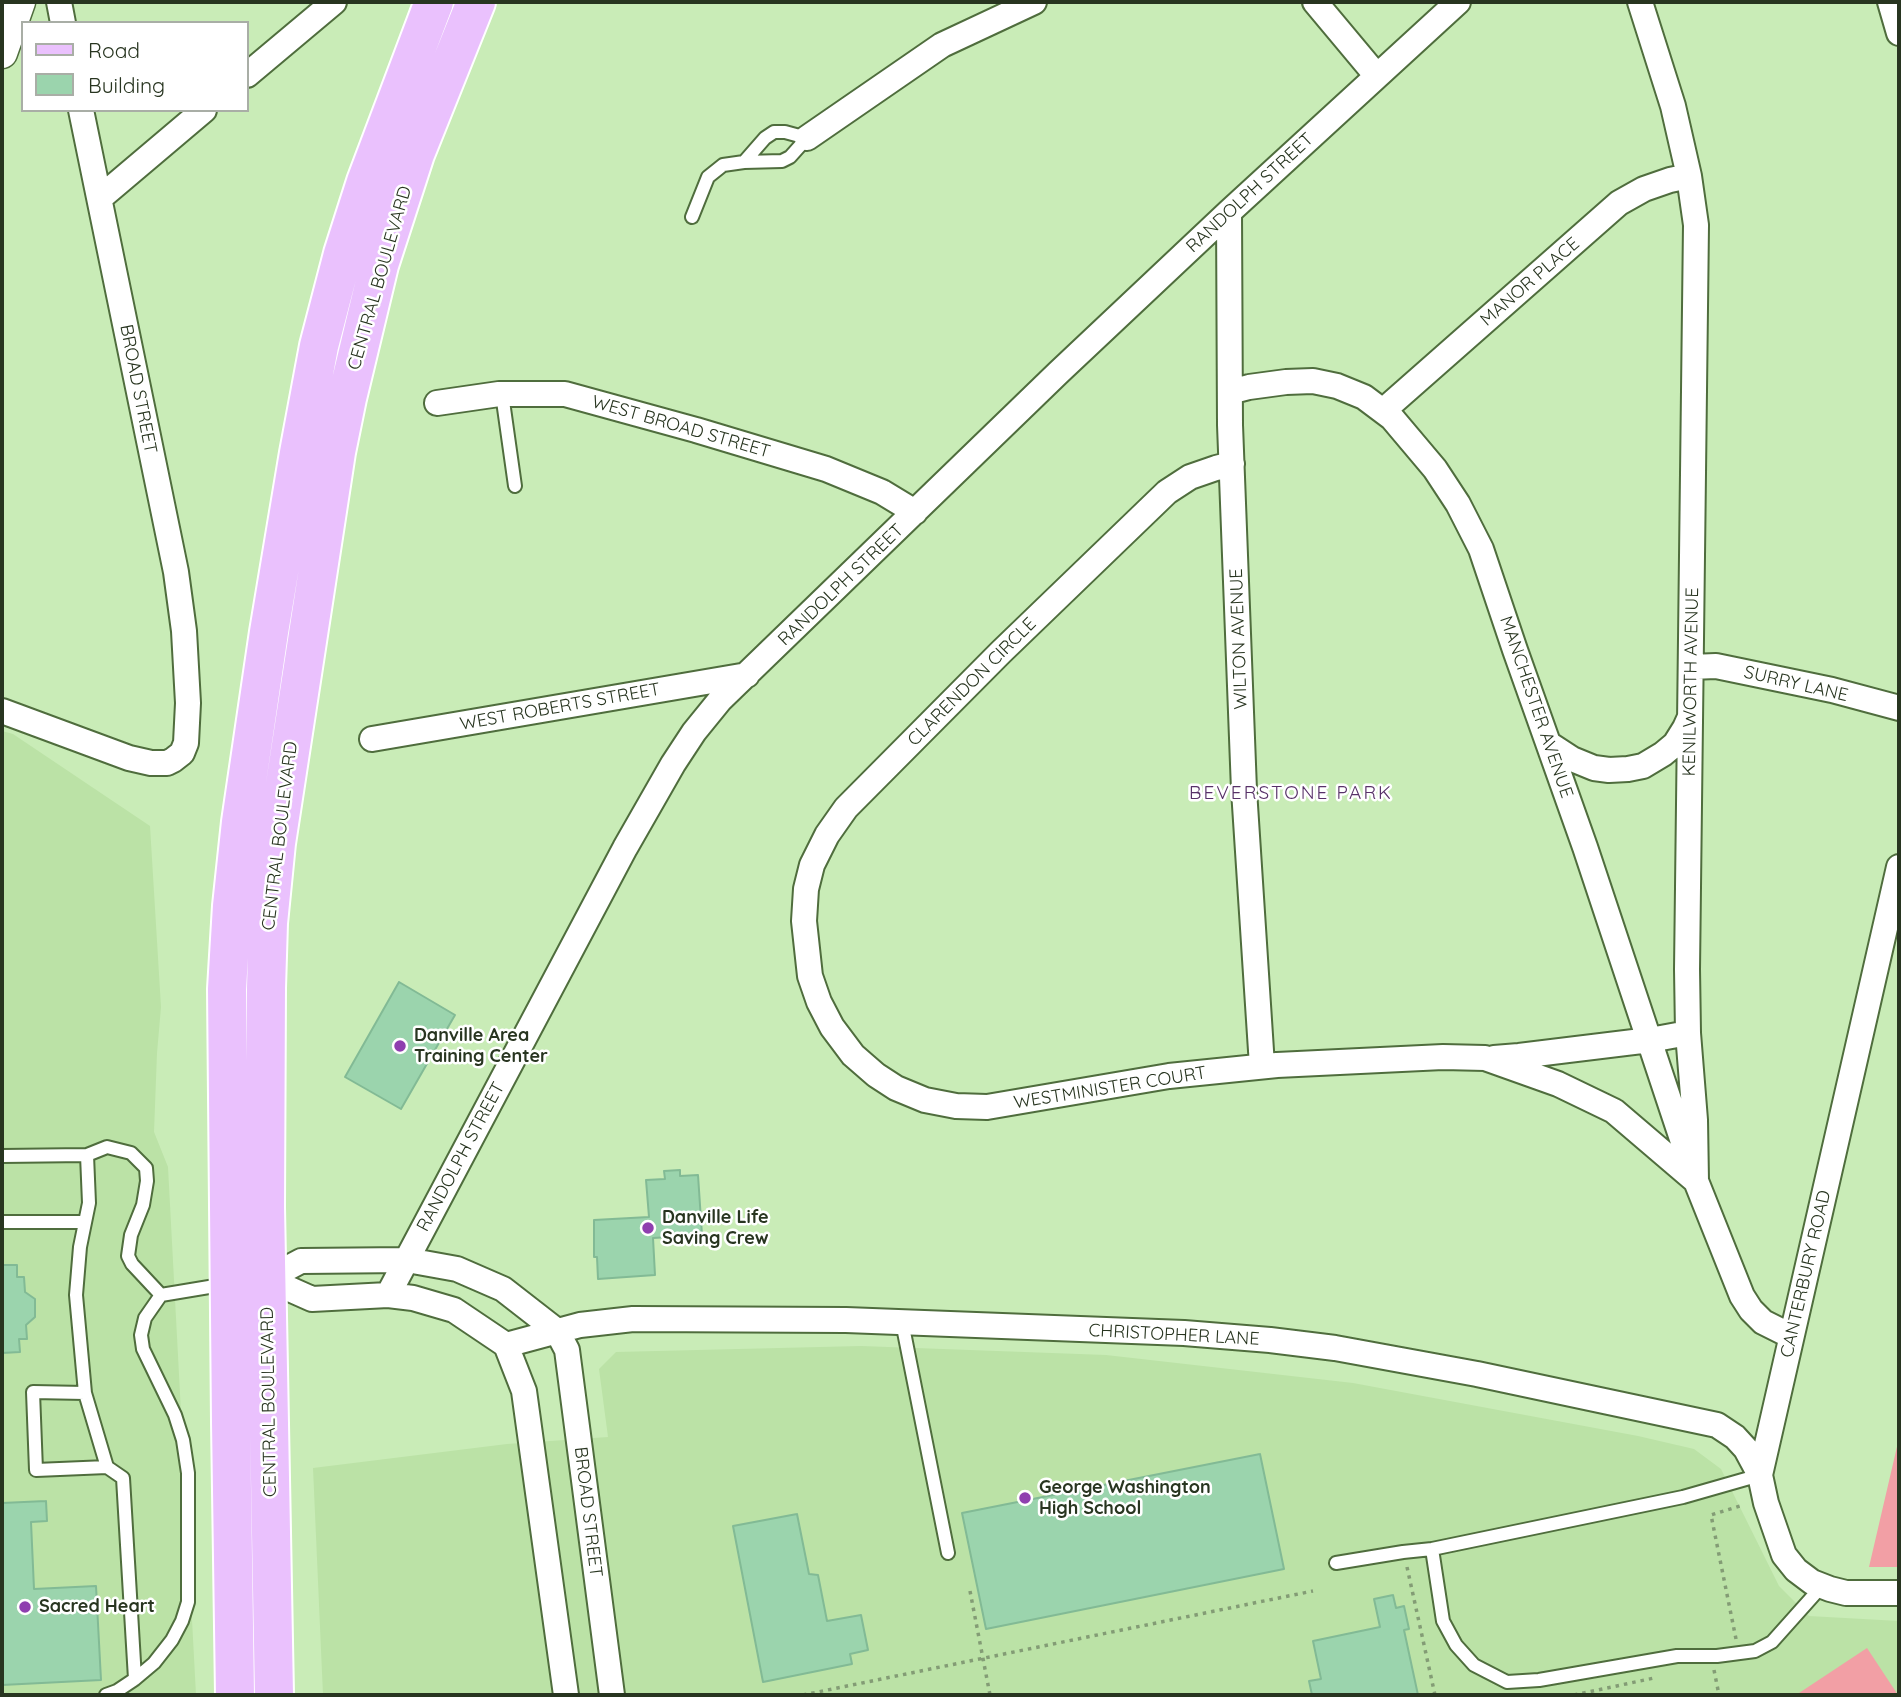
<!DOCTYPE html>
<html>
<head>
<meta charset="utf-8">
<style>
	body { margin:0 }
	#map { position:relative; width:1901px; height:1697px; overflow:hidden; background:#c9ecb7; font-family:Quicksand,sans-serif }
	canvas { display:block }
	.frame { position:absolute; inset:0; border:4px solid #283520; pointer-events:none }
	.legend { position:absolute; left:21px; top:21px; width:228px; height:91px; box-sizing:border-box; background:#fff; border:2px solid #a9aea6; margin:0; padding:9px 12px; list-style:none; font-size:21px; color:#283520 }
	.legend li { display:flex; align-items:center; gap:14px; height:35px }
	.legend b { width:35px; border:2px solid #a9aea6 }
</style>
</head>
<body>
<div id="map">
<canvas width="1901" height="1697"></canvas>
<div class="frame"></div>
<ul class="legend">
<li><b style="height:9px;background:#eac1fd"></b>Road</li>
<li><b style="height:19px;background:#9bd4ad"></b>Building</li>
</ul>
</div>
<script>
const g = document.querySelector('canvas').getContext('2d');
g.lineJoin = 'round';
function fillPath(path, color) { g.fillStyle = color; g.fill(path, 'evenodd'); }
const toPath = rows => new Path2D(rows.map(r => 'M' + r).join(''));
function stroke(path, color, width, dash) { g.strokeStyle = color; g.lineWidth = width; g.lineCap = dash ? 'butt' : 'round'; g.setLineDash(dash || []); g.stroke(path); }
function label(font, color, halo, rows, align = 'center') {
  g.font = font + ' Quicksand,sans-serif'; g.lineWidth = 5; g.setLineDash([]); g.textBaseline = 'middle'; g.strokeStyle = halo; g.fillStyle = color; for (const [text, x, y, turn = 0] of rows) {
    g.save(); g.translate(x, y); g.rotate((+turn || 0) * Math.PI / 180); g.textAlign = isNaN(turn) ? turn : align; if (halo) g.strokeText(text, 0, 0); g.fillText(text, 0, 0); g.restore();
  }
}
fillPath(toPath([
	[2,731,13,734,150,826,161,1007,157,1053,154,1132,168,1167,196,1695,2,1695],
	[861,1346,1106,1355,1353,1383,1638,1436,1694,1449,1721,1469,1779,1586,1809,1616,1899,1621,1899,1695,323,1695,313,1468,507,1444,608,1437,599,1369,616,1352]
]), '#bbe2a6');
fillPath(toPath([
	[1899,1438,1899,1567,1869,1567],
	[1867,1648,1898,1695,1795,1695,1796,1695]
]), '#f29fa5');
const building = toPath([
	[399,982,455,1015,401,1109,345,1077,399,982],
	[680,1170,680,1176,698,1175,702,1235,653,1238,655,1275,598,1279,597,1257,594,1257,594,1220,649,1217,646,1180,665,1179,664,1171,680,1170],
	[2,1265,17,1265,17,1277,24,1277,25,1292,35,1299,35,1317,26,1325,27,1339,19,1339,20,1352,2,1353,2,1265],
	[1260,1454,1284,1569,986,1629,962,1513,1260,1454],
	[46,1501,47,1521,31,1522,34,1589,96,1586,101,1680,2,1685,2,1503,46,1501],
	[797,1514,809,1574,818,1575,827,1621,861,1615,868,1650,850,1654,852,1664,763,1682,733,1526,797,1514],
	[1393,1595,1396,1608,1404,1606,1409,1629,1404,1630,1418,1695,1312,1695,1309,1681,1321,1679,1313,1641,1380,1627,1374,1599,1393,1595]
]);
fillPath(building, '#9bd4ad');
stroke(building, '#82ba95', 2);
const service = toPath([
	[692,217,708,177,723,165,744,162,782,161,790,157,807,138,785,132,774,132,765,138,744,162],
	[502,394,515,486],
	[2,1156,87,1155,107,1147,131,1153,146,1168,147,1181,143,1205,131,1235,128,1256,132,1264,161,1295],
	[2,1222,85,1222],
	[902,1322,948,1553],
	[85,1393,76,1295,80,1247,89,1203,87,1155],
	[107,1467,85,1393,33,1392,36,1470,107,1467,123,1478,135,1679],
	[1432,1549,1443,1621,1456,1645,1474,1665,1507,1682,1539,1680,1677,1656,1717,1656,1755,1651,1772,1642,1822,1586],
	[1336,1563,1403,1552,1432,1549,1683,1497,1760,1475],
	[106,1695,117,1691,135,1679,154,1663,172,1640,182,1621,188,1602,188,1473,183,1440,175,1415,143,1349,141,1335,145,1318,161,1295,227,1284]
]);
const minor = toPath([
	[59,2,63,23],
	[1315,2,1376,75],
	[1640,2,1673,106,1689,176,1696,225,1687,969,1688,1033,1695,1120,1696,1181,1742,1296,1751,1310,1763,1322,1791,1336],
	[1890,2,1899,33],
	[247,75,334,2],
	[807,138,942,45,1034,2],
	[100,198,204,110],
	[1229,212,1230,425,1244,790,1262,1066],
	[1230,392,1249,387,1286,382,1313,381,1337,386,1364,397,1392,418,1435,469,1458,504,1481,549,1515,650,1585,847,1689,1160],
	[437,403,499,394,565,394,696,430,826,469,882,492,915,512],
	[1384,410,1619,203,1644,189,1670,180,1689,176],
	[1232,464,1216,468,1190,477,1167,492,1001,652,846,808,827,835,812,865,806,889,804,921,810,976,819,1002,832,1027,853,1055,876,1075,896,1088,925,1100,956,1106,987,1107,1169,1076,1277,1065,1443,1057,1485,1058,1558,1084,1614,1111,1696,1181],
	[1691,667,1716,666,1832,690,1899,708],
	[2,711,129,758,151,763,167,763,173,760,182,753,186,743,188,703,184,631,176,572,81,110],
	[372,739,747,675],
	[1549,744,1572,759,1594,768,1609,770,1628,769,1643,766,1663,754,1675,744,1685,728,1690,717],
	[1899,867,1760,1475,1766,1503,1784,1555,1796,1570,1812,1582,1830,1589,1846,1593,1899,1593],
	[1494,1058,1519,1056,1650,1040,1688,1033],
	[388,1295,625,848,673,764,694,732,720,700,1058,373,1229,212,1458,2],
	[506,1345,580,1325,633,1319,846,1320,1184,1333,1270,1340,1335,1348,1477,1374,1717,1425,1735,1437,1746,1449,1760,1475],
	[506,1345,454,1310,413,1298,388,1295,312,1299,267,1279,301,1261,407,1260,457,1269,503,1289,557,1331,567,1350,612,1695],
	[506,1345,524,1391,566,1695]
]);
const tertiary = toPath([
	[2,53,20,2]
]);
const primary = toPath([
	[235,1695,231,1422,227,989,232,906,241,822,269,632,299,453,319,346,343,254,366,182,434,2],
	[274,1695,265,1207,266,988,268,923,276,843,336,452,347,398,379,265,415,154,476,2]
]);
stroke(service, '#4f6d3d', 16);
stroke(minor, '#4f6d3d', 28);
stroke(tertiary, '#4f6d3d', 33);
stroke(primary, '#fff', 42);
stroke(toPath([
	[1407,1567,1435,1695],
	[970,1591,990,1695],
	[1736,1639,1711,1515,1743,1505],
	[1714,1670,1719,1695],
	[803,1695,1313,1591],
	[1574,1695,1654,1678]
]), '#839c75', 3.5, [3.5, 5]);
stroke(service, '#fff', 12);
stroke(minor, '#fff', 24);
stroke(tertiary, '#fff', 30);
stroke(primary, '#eac1fd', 38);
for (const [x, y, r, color] of [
	[400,1046,7,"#8f3faf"],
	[648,1228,7,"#8f3faf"],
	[1025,1498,7,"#8f3faf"],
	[25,1607,7,"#8f3faf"]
]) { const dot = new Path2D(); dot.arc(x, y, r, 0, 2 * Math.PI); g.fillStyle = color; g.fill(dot); stroke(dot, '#fff', 2.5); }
label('18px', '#283520', '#fff', [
	["RANDOLPH STREET",1250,193,-43],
	["CENTRAL BOULEVARD",380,278,-74],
	["MANOR PLACE",1530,282,-41],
	["BROAD STREET",138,389,79],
	["WEST BROAD STREET",681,427,16],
	["RANDOLPH STREET",841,585,-44],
	["WILTON AVENUE",1239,639,-92],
	["CLARENDON CIRCLE",972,682,-45],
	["KENILWORTH AVENUE",1691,682,-89],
	["SURRY LANE",1796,684,13],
	["WEST ROBERTS STREET",560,707,-10],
	["MANCHESTER AVENUE",1536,707,71],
	["CENTRAL BOULEVARD",280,836,-83],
	["WESTMINISTER COURT",1110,1088,-9],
	["RANDOLPH STREET",461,1157,-62],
	["CANTERBURY ROAD",1806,1274,-77],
	["CHRISTOPHER LANE",1174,1335,3],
	["CENTRAL BOULEVARD",269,1402,-91],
	["BROAD STREET",588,1512,83]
]);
label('bold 18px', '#283520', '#fff', [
	["Danville Area",414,1036],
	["Training Center",414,1057],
	["Danville Life",662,1218],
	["Saving Crew",662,1239],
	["George Washington",1039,1488],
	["High School",1039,1509],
	["Sacred Heart",39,1607]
], 'left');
g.letterSpacing = '2px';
label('19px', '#573168', '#fff', [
	["BEVERSTONE PARK",1291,793]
]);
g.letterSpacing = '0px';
</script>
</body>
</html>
